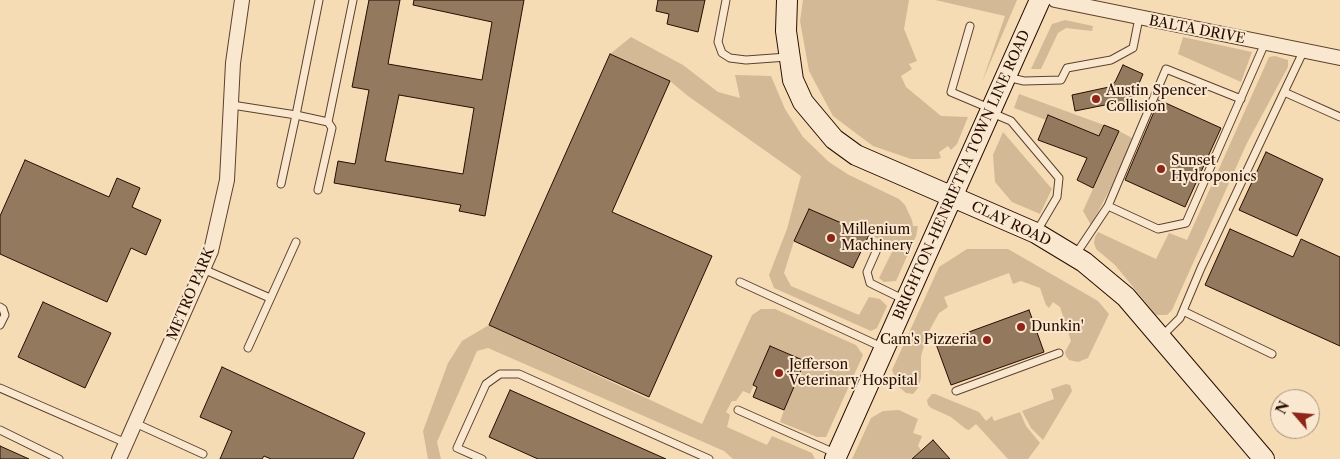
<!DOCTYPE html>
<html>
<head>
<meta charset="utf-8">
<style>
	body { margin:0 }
	#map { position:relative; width:1340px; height:459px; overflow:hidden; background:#f6dcb5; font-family:"Libre Caslon Text",serif }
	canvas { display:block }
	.north { position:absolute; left:1270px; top:389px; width:50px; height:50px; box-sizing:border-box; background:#f9e8cf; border:1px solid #a5907c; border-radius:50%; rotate:297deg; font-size:14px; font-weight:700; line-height:20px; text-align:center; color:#280d00 }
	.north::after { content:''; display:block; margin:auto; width:18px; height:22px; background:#8f2418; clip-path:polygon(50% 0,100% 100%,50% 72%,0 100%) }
</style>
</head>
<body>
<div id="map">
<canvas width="1340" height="459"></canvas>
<div class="north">N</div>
</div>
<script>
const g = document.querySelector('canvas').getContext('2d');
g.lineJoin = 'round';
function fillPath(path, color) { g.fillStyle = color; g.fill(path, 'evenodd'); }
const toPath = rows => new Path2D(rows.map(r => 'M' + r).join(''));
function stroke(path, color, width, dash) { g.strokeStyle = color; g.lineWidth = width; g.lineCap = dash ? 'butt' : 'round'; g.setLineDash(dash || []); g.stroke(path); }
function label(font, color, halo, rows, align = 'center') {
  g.font = font + ' "Libre Caslon Text",serif'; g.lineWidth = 4; g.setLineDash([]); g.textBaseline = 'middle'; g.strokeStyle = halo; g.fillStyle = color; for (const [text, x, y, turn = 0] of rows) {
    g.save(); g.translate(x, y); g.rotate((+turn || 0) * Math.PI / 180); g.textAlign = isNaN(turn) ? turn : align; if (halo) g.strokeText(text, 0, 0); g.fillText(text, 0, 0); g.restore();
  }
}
fillPath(toPath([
	[803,0,909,0,904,29,917,61,909,64,912,69,901,76,906,87,941,116,968,117,957,144,951,150,948,146,939,152,941,158,937,159,911,159,873,146,833,116,809,71,800,21],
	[935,0,1017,0,982,82,1005,16],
	[1065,20,1093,26,1092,31,1066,28,1058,33,1041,69,1031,69,1052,24],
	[631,37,683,65,718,92,740,98,735,75,771,76,785,109,803,137,829,162,849,175,899,199,905,205,912,220,913,226,918,226,916,236,896,281,884,282,879,278,895,246,809,209,794,241,784,273,791,286,859,315,869,297,880,299,887,306,877,328,871,331,774,288,769,275,787,229,801,176,688,96,670,81,610,54],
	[1183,37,1252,52,1241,82,1178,54],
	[1275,56,1288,60,1288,67,1247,143,1172,310,1167,315,1156,315,1115,265,1096,249,1094,243,1095,237,1098,232,1156,259,1169,233,1187,240,1269,57],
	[1019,94,1104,125,1099,136,1048,116,1046,120,1014,108],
	[1119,131,1132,138,1117,176,1091,225,1083,211],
	[1003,132,1052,189,1040,214,1012,202,995,182,993,155],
	[967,249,1008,249,1098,301,1109,314,1088,358,1078,362,1069,360,1066,356,1065,352,1071,341,1060,307,1053,302,1049,308,1046,305,1040,288,1021,281,1013,284,1009,273,944,297,948,307,939,313,928,333,921,356,921,378,918,388,913,394,906,393,899,387,892,370,939,267],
	[761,309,775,309,856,345,863,355,826,437,817,437,780,422,784,410,805,361,771,346,750,394,743,391,736,401,732,401,726,412,730,415,727,427,767,445,772,436,812,453,815,459,733,459,724,451,488,348,477,351,437,442,441,459,428,459,423,431,448,363,462,341,489,325,702,424,752,315],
	[1066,384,1070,385,1072,391,1043,440,1031,428,1022,411,1054,399,1051,389],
	[932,394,935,394,979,412,986,421,992,416,994,421,1020,412,1026,426,1040,443,1028,459,1008,459,976,424,969,430,966,429,951,417,931,408,928,405,927,400],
	[899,410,918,419,913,433,922,436,918,446,921,450,912,459,852,459,871,418,883,411]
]), '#d3b996');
const building = toPath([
	[369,0,400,0,388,64,482,80,492,22,413,5,414,0,524,0,485,216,459,211,461,205,334,183,338,161,355,164,369,90,352,87,369,0],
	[399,95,474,108,463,174,385,161,399,95],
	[658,0,705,0,698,32,667,24,669,14,656,11,658,0],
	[610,54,670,81,612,212,712,256,649,397,489,325,610,54],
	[1123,65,1143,74,1128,110,1115,103,1075,111,1072,95,1109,87,1115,82,1123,65],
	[1159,100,1221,128,1185,207,1125,180,1159,100],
	[1048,115,1099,136,1104,125,1119,131,1093,188,1077,180,1087,158,1038,140,1048,115],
	[1266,152,1323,179,1297,236,1239,210,1266,152],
	[25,160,109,197,117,178,140,188,132,207,161,220,146,255,131,248,107,302,0,254,0,216,25,160],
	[809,209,869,235,853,268,794,241,809,209],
	[1230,229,1293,257,1301,239,1340,257,1340,346,1205,285,1230,229],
	[43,302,111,333,85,388,18,357,43,302],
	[1029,310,1044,352,951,385,936,344,1029,310],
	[770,346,805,361,784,410,753,397,757,387,753,385,770,346],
	[222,367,365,433,353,459,271,459,264,456,262,459,220,459,232,431,200,417,222,367],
	[510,390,666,459,538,459,489,437,510,390],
	[933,440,950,459,912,459,933,440],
	[0,446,29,459,0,459,0,446]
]);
fillPath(building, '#93795e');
stroke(building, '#280d00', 1);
const lane = toPath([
	[726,0,718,42,722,53,730,58,746,60,787,57],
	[970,26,951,92,989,108],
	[1303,52,1284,92,1340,117],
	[1007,77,1024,81,1061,80,1067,68,1111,60,1133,48,1139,18],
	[232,105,296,115,319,0],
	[992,113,1011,121,1059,178,1057,197,1037,231],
	[328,122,353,0],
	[281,184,296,115,328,122,332,128,318,190],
	[1108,206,1158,229,1186,223,1265,43],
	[878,247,867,272,870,283,905,300],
	[1076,254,1108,206,1166,69,1241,99],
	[203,269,270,298],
	[740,282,884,348],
	[0,307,3,309,5,315,0,325],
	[1183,311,1272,354],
	[1161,337,1180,318,1201,268,1284,92],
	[248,348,296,242],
	[0,388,126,443],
	[956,391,1059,353],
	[738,410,837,454],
	[135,423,203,454],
	[0,430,59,459],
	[482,459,457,448,486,384,500,374,519,374,709,459]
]);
const street = toPath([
	[1055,0,1340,58],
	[119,459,211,251,227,180,233,63,242,0]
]);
const secondary = toPath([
	[787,0,786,31,793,80,803,102,834,139,856,155,1036,233,1084,262,1126,297,1264,459],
	[835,459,1040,0]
]);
stroke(lane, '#5c412d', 9);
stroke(street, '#5c412d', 16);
stroke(secondary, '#280d00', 22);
stroke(lane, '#f9e8cf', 7);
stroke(street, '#f9e8cf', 14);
stroke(secondary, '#f9e8cf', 20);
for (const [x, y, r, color] of [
	[1096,99,5,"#8f2418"],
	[1161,169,5,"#8f2418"],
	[831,238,5,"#8f2418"],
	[1021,327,5,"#8f2418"],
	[987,340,5,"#8f2418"],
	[779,373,5,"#8f2418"]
]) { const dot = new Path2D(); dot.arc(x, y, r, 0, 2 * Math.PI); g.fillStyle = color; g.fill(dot); stroke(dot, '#f9e8cf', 2); }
label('14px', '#280d00', '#f9e8cf', [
	["BALTA DRIVE",1197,30,11],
	["BRIGHTON-HENRIETTA TOWN LINE ROAD",962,175,-66],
	["CLAY ROAD",1011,224,25],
	["METRO PARK",191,294,-67]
]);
label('14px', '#280d00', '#f9e8cf', [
	["Austin Spencer",1106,91],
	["Collision",1106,107],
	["Sunset",1171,161],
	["Hydroponics",1171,177],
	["Millenium",841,230],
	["Machinery",841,246],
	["Dunkin'",1031,327],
	["Cam's Pizzeria",977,340,"right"],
	["Jefferson",789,365],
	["Veterinary Hospital",789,381]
], 'left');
</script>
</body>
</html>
